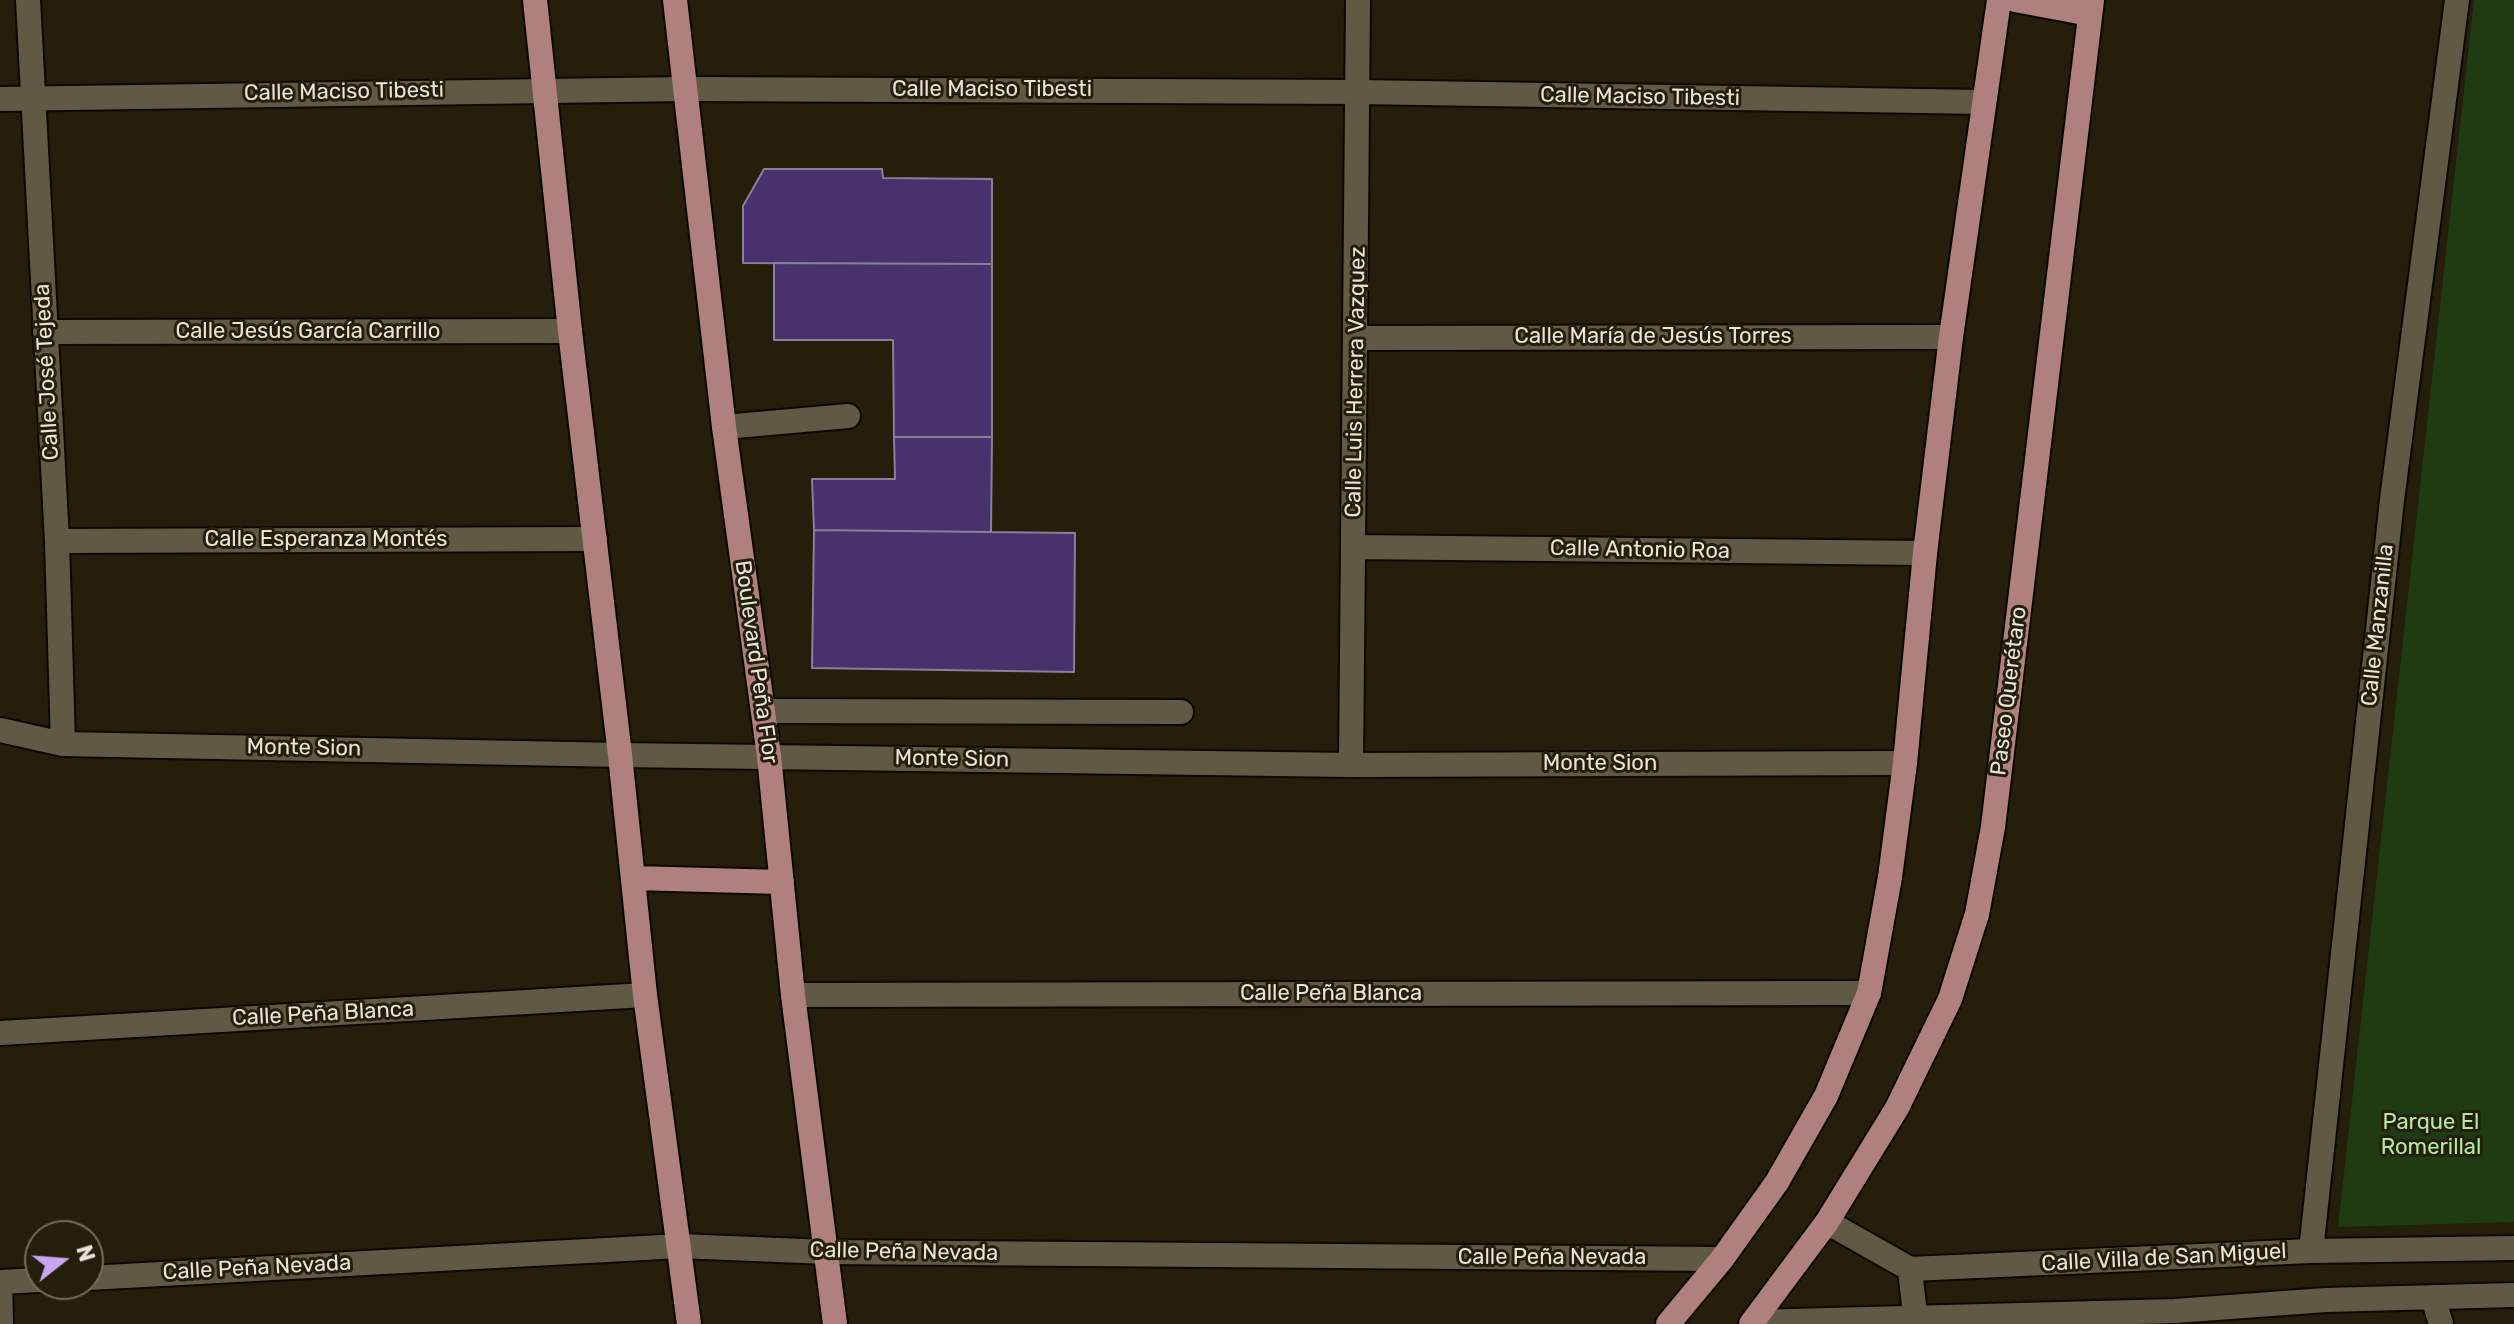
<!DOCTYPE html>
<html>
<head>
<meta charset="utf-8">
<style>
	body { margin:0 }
	#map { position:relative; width:2514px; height:1324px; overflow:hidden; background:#241e0b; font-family:Rubik,sans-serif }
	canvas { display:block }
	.north { position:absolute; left:24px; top:1220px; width:80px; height:80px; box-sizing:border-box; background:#241e0b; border:2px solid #726e5d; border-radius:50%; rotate:73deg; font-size:22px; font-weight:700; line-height:32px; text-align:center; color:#e8e5d8 }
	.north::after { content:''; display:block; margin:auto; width:28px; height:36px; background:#c8a6ef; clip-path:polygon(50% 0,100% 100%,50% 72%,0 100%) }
</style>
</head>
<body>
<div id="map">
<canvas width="2514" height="1324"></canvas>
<div class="north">N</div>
</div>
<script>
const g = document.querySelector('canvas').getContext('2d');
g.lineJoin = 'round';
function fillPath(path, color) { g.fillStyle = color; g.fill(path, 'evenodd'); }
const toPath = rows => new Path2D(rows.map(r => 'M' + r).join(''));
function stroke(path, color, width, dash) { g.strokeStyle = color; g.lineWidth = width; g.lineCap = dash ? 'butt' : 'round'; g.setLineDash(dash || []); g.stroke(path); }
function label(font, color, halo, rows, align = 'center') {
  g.font = font + ' Rubik,sans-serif'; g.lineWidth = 6; g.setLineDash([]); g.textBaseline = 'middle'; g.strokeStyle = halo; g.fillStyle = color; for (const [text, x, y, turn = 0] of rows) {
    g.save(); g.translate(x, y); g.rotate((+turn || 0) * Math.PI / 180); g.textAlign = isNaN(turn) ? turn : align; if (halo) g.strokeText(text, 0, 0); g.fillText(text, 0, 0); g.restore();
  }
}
fillPath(toPath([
	[2474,0,2514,0,2514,1222,2338,1227]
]), '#1f3b12');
const building = toPath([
	[764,169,882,169,883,178,992,179,992,264,743,263,743,206,764,169],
	[774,263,992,264,992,437,894,437,893,340,774,340,774,263],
	[894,437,992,437,991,532,814,530,812,479,895,479,894,437],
	[814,530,1075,533,1074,672,812,668,814,530]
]);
fillPath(building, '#48316d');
stroke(building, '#878197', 2);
const minor = toPath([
	[28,0,57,541,63,744],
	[0,99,685,89,1358,92,1984,102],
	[45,332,570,331],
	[1356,338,1951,337],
	[724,427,848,416],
	[57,541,595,539],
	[1354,547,1925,553],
	[763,711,1181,712],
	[0,730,63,744,620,755,1351,765,1905,763],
	[1351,765,1358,0],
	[793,995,1869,993],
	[0,1033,645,995],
	[1827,1222,1910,1269,2311,1251,2514,1248],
	[2311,1251,2392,500,2457,0],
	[1910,1269,1916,1324],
	[88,1278,680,1246,827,1252,1722,1259],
	[0,1282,1,1324],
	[0,1282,40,1280],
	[2433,1297,2441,1324],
	[1753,1322,2175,1311,2326,1300,2514,1295]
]);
const major = toPath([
	[535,0,570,331,620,755,645,995,689,1324],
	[675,0,724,427,769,756,793,995,835,1324],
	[2015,0,2090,14],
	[633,878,782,882],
	[1668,1324,1722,1259,1777,1182,1826,1096,1869,993,1890,877,1905,763,1925,553,1951,337,1999,0],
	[1751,1324,1827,1222,1897,1108,1950,999,1977,914,1993,827,2092,0]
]);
stroke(minor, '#0d0800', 28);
stroke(major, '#0d0800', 28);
stroke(minor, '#605a44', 24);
stroke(major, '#b0807c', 24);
label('22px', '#e8e5d8', '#241e0b', [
	["Calle Maciso Tibesti",992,90],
	["Calle Maciso Tibesti",344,92,-1],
	["Calle Maciso Tibesti",1640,97,1],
	["Calle Jesús García Carrillo",308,332],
	["Calle María de Jesús Torres",1653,337],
	["Calle José Tejeda",47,372,-93],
	["Calle Luis Herrera Vazquez",1356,382,-89],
	["Calle Esperanza Montés",326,540],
	["Calle Antonio Roa",1640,550,1],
	["Calle Manzanilla",2378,625,-84],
	["Boulevard Peña Flor",756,662,82],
	["Paseo Querétaro",2009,691,-83],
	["Monte Sion",304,748,1],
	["Monte Sion",952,759,1],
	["Monte Sion",1600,764],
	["Calle Peña Blanca",1331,994],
	["Calle Peña Blanca",323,1014,-3],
	["Calle Peña Nevada",904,1252,1],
	["Calle Peña Nevada",1552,1258],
	["Calle Villa de San Miguel",2164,1258,-3],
	["Calle Peña Nevada",257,1268,-3]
]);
label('22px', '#b1ed97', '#241e0b', [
	["Parque El",2431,1123],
	["Romerillal",2431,1148]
]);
</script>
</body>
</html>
